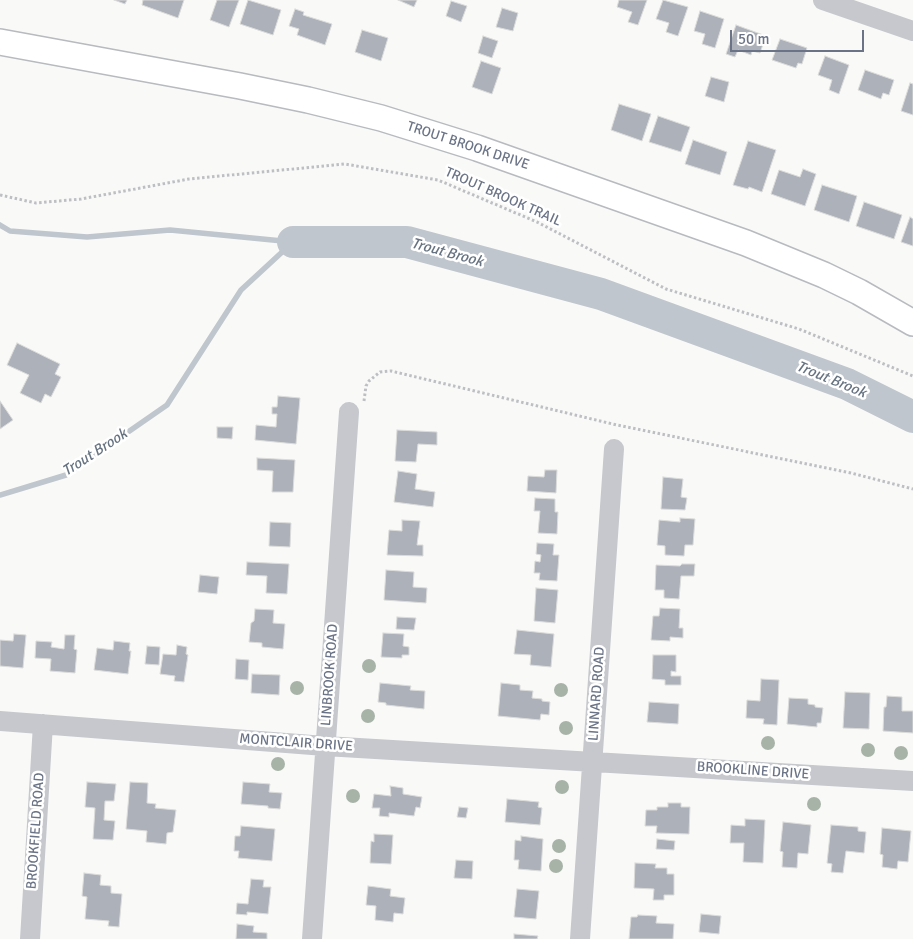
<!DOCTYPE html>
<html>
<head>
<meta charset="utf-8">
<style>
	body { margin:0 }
	#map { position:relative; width:913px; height:939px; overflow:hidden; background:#f9faf8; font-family:Signika,sans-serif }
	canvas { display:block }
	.scale { position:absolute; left:730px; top:30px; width:134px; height:22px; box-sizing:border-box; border:2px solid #6b7487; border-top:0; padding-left:6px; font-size:15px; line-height:18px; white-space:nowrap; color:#6b7487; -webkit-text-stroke:4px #fff; paint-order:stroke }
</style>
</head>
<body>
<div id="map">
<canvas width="913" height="939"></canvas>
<div class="scale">50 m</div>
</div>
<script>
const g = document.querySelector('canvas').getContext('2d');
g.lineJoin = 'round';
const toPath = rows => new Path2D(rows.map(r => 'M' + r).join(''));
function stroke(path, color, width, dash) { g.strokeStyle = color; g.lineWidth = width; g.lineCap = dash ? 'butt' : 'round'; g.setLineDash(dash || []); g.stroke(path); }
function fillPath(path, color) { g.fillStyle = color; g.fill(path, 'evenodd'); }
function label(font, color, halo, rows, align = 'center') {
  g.font = font + ' Signika,sans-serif'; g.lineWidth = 5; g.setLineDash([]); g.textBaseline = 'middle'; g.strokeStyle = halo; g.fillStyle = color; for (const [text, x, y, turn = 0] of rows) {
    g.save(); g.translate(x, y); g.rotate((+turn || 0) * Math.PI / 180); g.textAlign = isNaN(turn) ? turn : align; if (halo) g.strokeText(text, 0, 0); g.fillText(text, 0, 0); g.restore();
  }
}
stroke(toPath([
	[0,225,10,231,87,237,170,230,293,242],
	[0,495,66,475,167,405,241,290,293,242]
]), '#c0c6cd', 5.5);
stroke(toPath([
	[293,242,407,242,601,294,847,384,913,417]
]), '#c0c6cd', 32);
const building = toPath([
	[114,0,127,0,125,4,114,0],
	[143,0,184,0,178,18,142,5,143,0],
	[217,0,239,0,229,27,210,20,217,0],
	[248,0,281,10,273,35,240,24,248,0],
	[398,0,417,0,414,7,398,0],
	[619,0,647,0,638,25,628,22,632,12,617,7,619,0],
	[663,0,688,7,678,36,666,32,669,23,656,19,663,0],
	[451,1,467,6,461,22,446,16,451,1],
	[502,8,518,13,513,31,496,27,502,8],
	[295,9,304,12,303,15,332,24,325,45,297,35,299,29,289,26,295,9],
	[700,11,724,19,715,48,702,44,705,34,694,31,700,11],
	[736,25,766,36,760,53,752,51,751,55,738,50,735,57,726,54,736,25],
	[362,30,388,38,381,61,355,52,362,30],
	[483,36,498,41,492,58,478,53,483,36],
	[780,39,807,48,802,64,798,63,796,68,772,60,780,39],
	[825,56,849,65,839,94,829,90,832,80,818,75,825,56],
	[481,61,501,68,492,94,472,87,481,61],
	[865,70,894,80,889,95,883,93,881,99,858,90,865,70],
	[711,77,729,82,724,102,705,96,711,77],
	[910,83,913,84,913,115,901,111,910,83],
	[619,104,651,114,642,141,611,130,619,104],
	[658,116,690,127,681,152,649,142,658,116],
	[693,140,727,152,720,175,685,164,693,140],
	[748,141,776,150,762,192,749,187,748,189,733,185,748,141],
	[803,169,816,174,805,206,771,194,779,170,800,177,803,169],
	[822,185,857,196,849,222,814,210,822,185],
	[864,202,902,215,894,239,856,226,864,202],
	[910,217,913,219,913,246,901,242,910,217],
	[17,343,60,364,55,374,61,377,51,397,45,394,41,403,20,393,29,375,7,365,17,343],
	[278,396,300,398,296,444,255,440,256,425,276,427,277,414,272,414,272,407,277,407,278,396],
	[0,401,13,420,0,429,0,401],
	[217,427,233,427,232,439,217,438,217,427],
	[397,430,437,432,437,445,418,444,416,462,395,461,397,430],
	[257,458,295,460,293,492,272,492,273,471,257,470,257,458],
	[545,470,557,470,556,493,527,491,528,476,544,477,545,470],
	[398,471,417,474,415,489,435,492,433,507,394,502,398,471],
	[663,477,683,479,681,497,687,498,685,510,661,509,663,477],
	[535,498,555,499,555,512,558,512,557,534,538,533,540,511,534,511,535,498],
	[680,518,695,519,693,545,685,545,684,556,665,555,665,546,657,545,659,520,680,522,680,518],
	[402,520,420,521,417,545,423,545,423,556,387,555,389,530,402,531,402,520],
	[270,522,291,523,290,547,269,546,270,522],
	[537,543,554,544,553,555,559,555,557,581,539,580,540,573,534,573,535,561,540,562,541,555,536,554,537,543],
	[247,562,289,564,287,594,266,593,267,576,246,575,247,562],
	[682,564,695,564,694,576,681,576,679,599,664,598,664,590,655,590,656,565,680,566,682,564],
	[386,570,414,572,413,587,427,588,426,603,384,600,386,570],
	[200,575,219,577,217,594,198,592,200,575],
	[536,588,558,590,555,623,534,621,536,588],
	[660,608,680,609,679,628,683,628,683,638,670,637,670,641,651,640,653,616,659,616,660,608],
	[255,609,274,610,273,623,285,624,283,649,262,647,262,643,249,642,251,623,254,621,255,609],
	[397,617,416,618,414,630,396,629,397,617],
	[517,630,554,634,551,667,530,665,531,655,514,654,517,630],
	[383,633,404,634,403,646,409,647,409,655,402,655,402,658,381,657,383,633],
	[14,634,26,635,23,668,0,666,0,640,13,641,14,634],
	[65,635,75,635,74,649,77,650,75,673,50,671,51,659,35,658,36,641,52,642,51,647,64,649,65,635],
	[114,641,130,643,129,651,131,651,128,674,94,670,97,648,113,650,114,641],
	[177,645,187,647,186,654,188,655,184,682,174,681,175,676,160,674,163,654,176,655,177,645],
	[147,646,160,647,159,665,145,664,147,646],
	[653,655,676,655,676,672,671,671,671,676,681,676,681,685,665,685,665,680,652,679,653,655],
	[236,659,249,660,248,680,235,679,236,659],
	[252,674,280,675,279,695,251,693,252,674],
	[761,679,779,680,777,725,763,724,764,719,746,718,747,700,760,701,761,679],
	[380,683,411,686,410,690,425,691,424,709,386,705,386,703,378,702,380,683],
	[501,683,520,685,520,690,533,691,532,698,542,699,542,701,550,702,549,715,541,714,540,720,498,716,501,683],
	[845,692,870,693,869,729,843,728,845,692],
	[887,696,902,697,902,711,913,711,913,733,883,731,884,707,886,707,887,696],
	[789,698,808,699,808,704,815,705,815,707,823,708,821,723,817,723,817,727,787,724,789,698],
	[649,702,679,704,678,724,647,722,649,702],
	[87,782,116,784,114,801,105,801,104,820,115,821,113,840,93,839,95,808,85,807,87,782],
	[130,782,148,783,147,803,156,804,155,808,176,810,173,832,167,833,166,844,146,842,147,831,126,829,130,782],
	[243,782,270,784,269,792,282,793,280,809,268,808,268,806,241,804,243,782],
	[390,786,403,788,403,794,422,797,420,808,416,807,414,816,389,813,389,817,379,816,380,808,372,808,374,794,391,796,390,786],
	[507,799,539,802,538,807,542,808,540,825,505,822,507,799],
	[668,803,681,803,681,807,690,807,689,834,656,833,657,826,645,826,646,810,657,810,657,807,668,807,668,803],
	[459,807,468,808,466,818,457,817,459,807],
	[745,819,765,820,763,863,743,862,744,843,730,843,731,825,745,826,745,819],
	[783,822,811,825,808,854,798,853,797,868,782,867,783,852,780,851,783,822],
	[831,825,858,827,858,831,866,832,864,853,846,851,843,873,831,872,832,864,827,863,831,825],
	[241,826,275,829,272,861,238,858,239,851,234,851,235,836,240,836,241,826],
	[882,828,911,831,908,862,898,861,897,869,882,867,883,855,880,854,882,828],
	[374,834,393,835,391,864,370,863,371,841,374,842,374,834],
	[521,836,543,839,541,871,518,869,519,860,514,860,515,840,521,841,521,836],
	[657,839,675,841,674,850,656,849,657,839],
	[456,860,473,861,472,879,454,878,456,860],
	[635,863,656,864,655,868,667,868,667,874,674,874,674,895,664,895,664,900,653,900,654,889,634,888,635,863],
	[84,873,101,875,100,885,111,886,111,893,122,894,119,927,108,926,109,921,85,919,87,897,82,896,84,873],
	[251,879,264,880,263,887,271,887,268,914,247,912,247,915,236,914,237,903,248,904,251,879],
	[368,886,391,889,390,896,405,898,403,914,394,913,393,922,375,920,376,906,366,905,368,886],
	[517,889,539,891,536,919,514,917,517,889],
	[701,914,721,916,719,934,699,932,701,914],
	[638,915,657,916,656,923,674,924,673,939,629,939,631,917,637,917,638,915],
	[237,924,254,926,253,932,267,933,267,939,236,939,237,924],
	[514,934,538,936,537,939,514,939,514,934]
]);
fillPath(building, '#adb1ba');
stroke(building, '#dbdcda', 1);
const major = toPath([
	[0,42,240,86,308,100,381,118,477,148,746,243,824,275,859,292,913,323]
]);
stroke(major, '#b7babf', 28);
stroke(toPath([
	[0,195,36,203,81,199,189,179,345,164,438,180,537,222,666,289,799,329,913,376],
	[364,401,366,386,369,381,380,372,391,371,617,425,851,473,913,489]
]), '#bebfc3', 3, [2.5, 2.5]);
stroke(toPath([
	[823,0,913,31],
	[0,721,325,746,913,781],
	[30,939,43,724],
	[312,939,349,412],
	[580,939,614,449]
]), '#c6c8cd', 20);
stroke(major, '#fff', 25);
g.fillStyle = '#a8b3a8';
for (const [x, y] of [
	[369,666],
	[297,688],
	[561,690],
	[368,716],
	[566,728],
	[768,743],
	[868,750],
	[901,753],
	[278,764],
	[562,787],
	[353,796],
	[814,804],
	[559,846],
	[556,866]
]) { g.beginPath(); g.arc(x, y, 7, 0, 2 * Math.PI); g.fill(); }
label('14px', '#6b7487', '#fff', [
	["TROUT BROOK DRIVE",468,146,18],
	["TROUT BROOK TRAIL",503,197,24],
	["LINBROOK ROAD",330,675,-86],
	["LINNARD ROAD",597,694,-86],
	["MONTCLAIR DRIVE",296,743,4],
	["BROOKLINE DRIVE",753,771,4],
	["BROOKFIELD ROAD",36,831,-86]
]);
label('italic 15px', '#677381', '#fff', [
	["Trout Brook",447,253,15],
	["Trout Brook",831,380,22],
	["Trout Brook",95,453,-33]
]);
</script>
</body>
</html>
